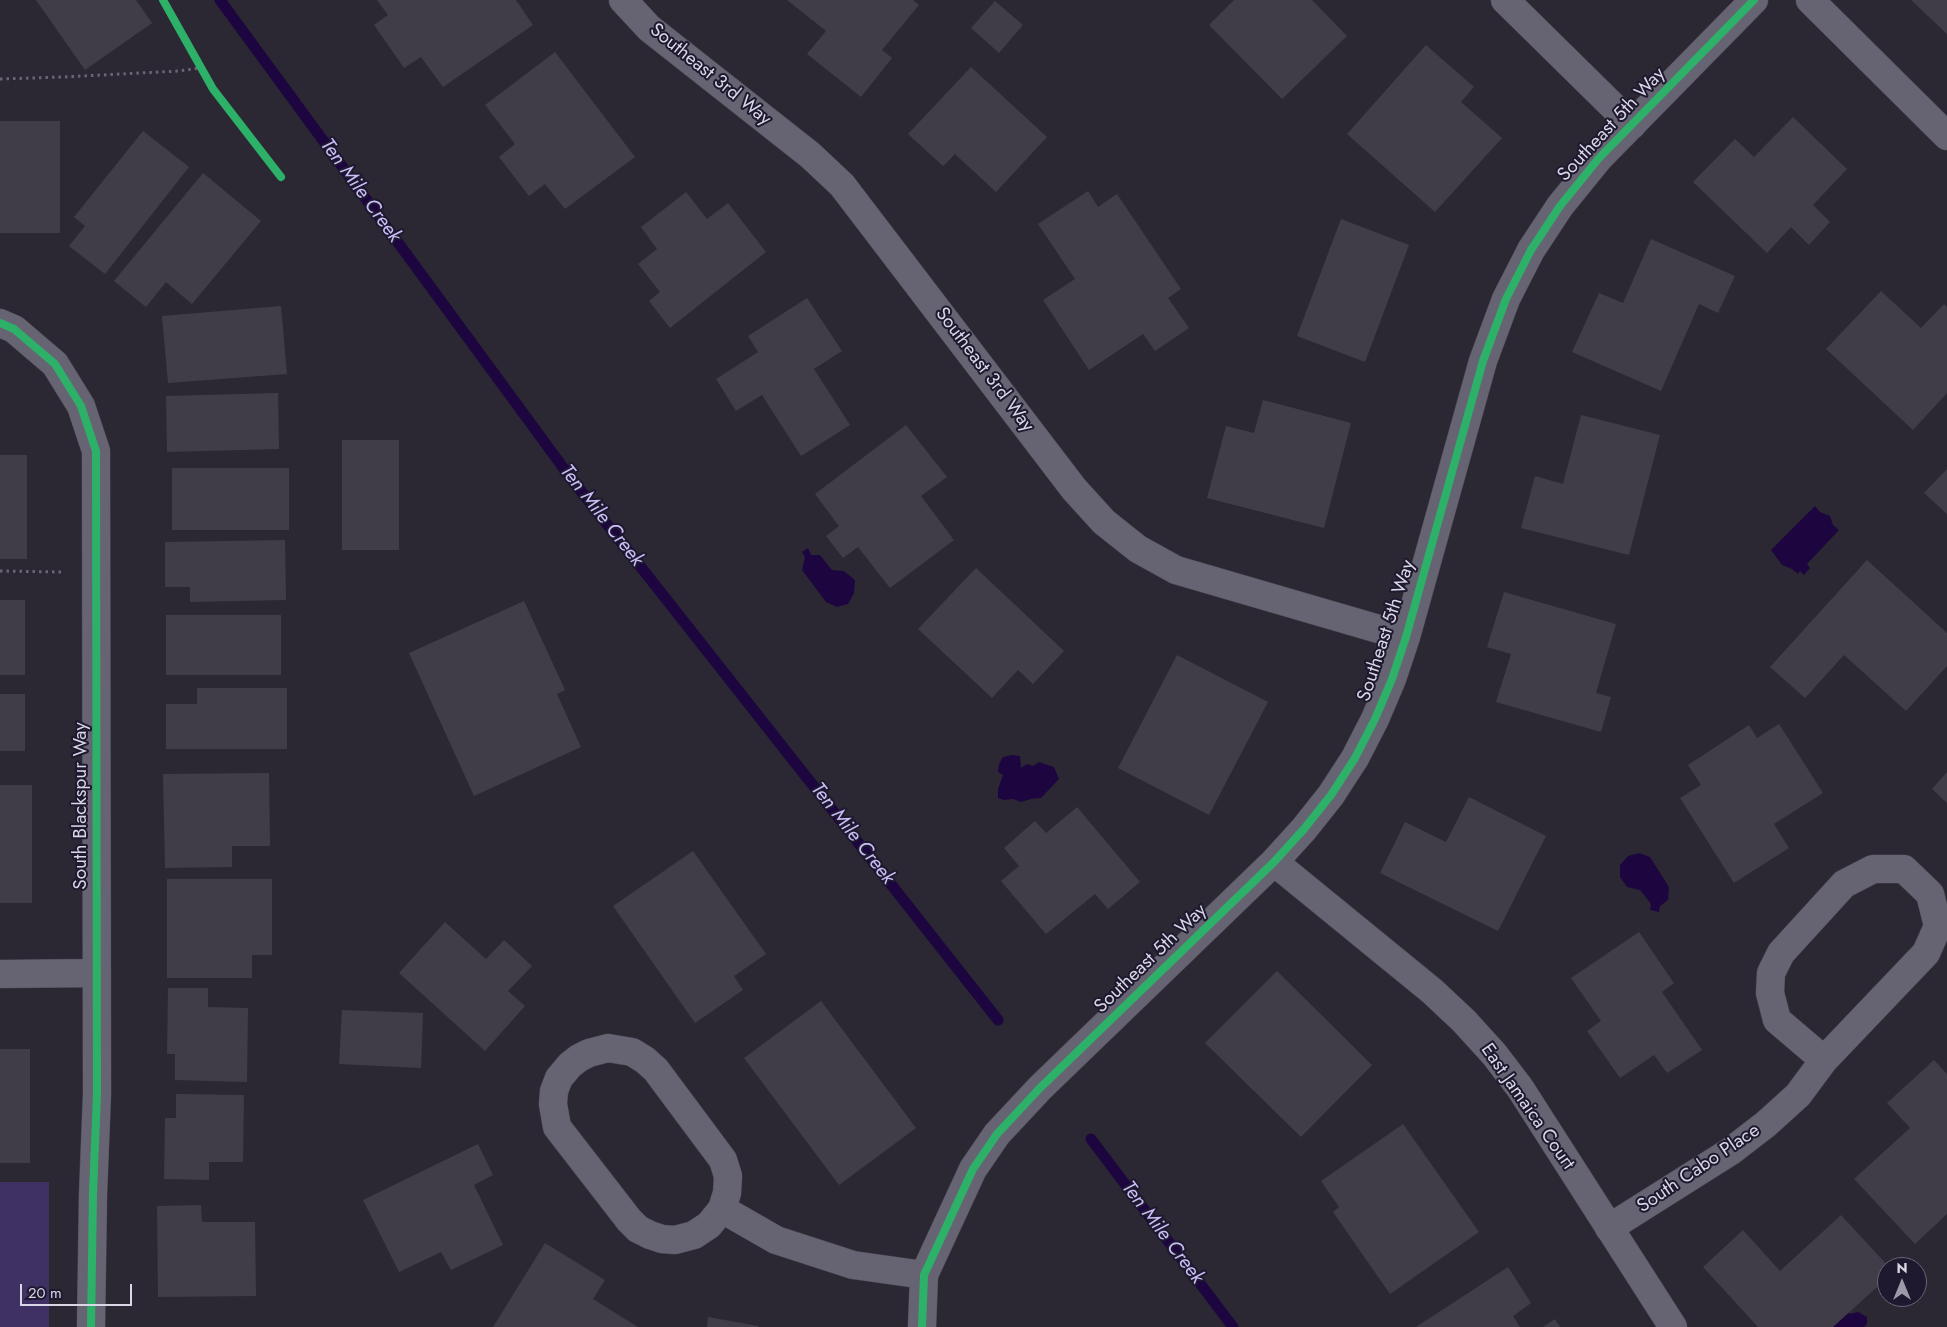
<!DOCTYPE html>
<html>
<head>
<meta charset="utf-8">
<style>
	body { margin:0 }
	#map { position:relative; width:1947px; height:1327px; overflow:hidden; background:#2b2834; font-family:Jost,sans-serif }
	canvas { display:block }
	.north { position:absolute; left:1877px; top:1257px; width:50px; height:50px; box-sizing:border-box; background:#1e192f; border:1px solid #696578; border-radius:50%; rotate:0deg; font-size:14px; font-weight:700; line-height:20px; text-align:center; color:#d9d6e6 }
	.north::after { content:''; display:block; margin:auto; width:18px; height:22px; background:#9c99a8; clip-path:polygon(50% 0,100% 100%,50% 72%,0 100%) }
	.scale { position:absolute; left:20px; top:1284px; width:112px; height:22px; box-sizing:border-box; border:2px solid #d9d6e6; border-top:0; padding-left:6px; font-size:15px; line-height:18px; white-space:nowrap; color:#d9d6e6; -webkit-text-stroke:4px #1e192f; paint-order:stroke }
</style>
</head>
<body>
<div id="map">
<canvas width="1947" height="1327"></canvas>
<div class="north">N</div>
<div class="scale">20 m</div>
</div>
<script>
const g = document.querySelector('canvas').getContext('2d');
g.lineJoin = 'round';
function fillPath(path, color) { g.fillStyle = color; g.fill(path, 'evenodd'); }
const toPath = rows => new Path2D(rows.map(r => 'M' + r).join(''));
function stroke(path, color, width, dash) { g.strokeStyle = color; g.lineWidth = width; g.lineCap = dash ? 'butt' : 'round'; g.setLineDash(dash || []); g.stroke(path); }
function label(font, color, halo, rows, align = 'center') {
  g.font = font + ' Jost,sans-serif'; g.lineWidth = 4; g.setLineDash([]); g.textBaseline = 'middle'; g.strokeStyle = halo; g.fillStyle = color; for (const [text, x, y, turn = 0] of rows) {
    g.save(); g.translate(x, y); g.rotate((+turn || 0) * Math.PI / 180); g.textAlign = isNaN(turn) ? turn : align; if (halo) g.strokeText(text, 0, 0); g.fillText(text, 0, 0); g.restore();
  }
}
fillPath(toPath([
	[0,1182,49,1182,49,1327,0,1327]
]), '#403164');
fillPath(toPath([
	[1815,506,1820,512,1830,516,1833,525,1839,530,1807,564,1810,568,1804,575,1800,571,1798,574,1792,569,1782,565,1771,550],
	[808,548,811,555,820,555,832,570,844,571,855,580,854,593,848,604,837,607,826,602,802,570,805,557,802,552],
	[1012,755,1020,756,1021,768,1027,764,1033,766,1039,762,1054,767,1059,779,1041,798,1031,799,1021,802,1013,799,1004,800,998,798,998,789,1003,775,998,772,999,764,1003,757],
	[1639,853,1650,857,1669,887,1668,900,1660,906,1659,912,1650,910,1651,904,1640,890,1627,887,1620,877,1620,865,1628,856],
	[1847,1311,1850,1314,1858,1312,1867,1317,1867,1324,1864,1327,1829,1327]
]), '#1d063f');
stroke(toPath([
	[220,0,573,481,998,1020],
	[1091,1139,1233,1327]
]), '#1d063f', 11);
fillPath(toPath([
	[36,0,136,0,152,23,85,70],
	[377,0,516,0,533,25,443,87,421,57,404,68,374,25,388,15],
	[787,0,913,0,919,5,882,50,892,58,861,97,807,54,826,31],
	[1234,0,1312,0,1347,36,1282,99,1209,25],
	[1911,0,1947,0,1947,34],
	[995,1,1023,25,999,53,971,28],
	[1426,45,1474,87,1461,102,1502,138,1435,212,1347,134],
	[555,52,635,157,565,209,545,184,529,196,499,157,515,144,485,105],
	[971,67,1047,137,996,192,955,154,943,166,908,134],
	[1793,117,1847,169,1813,205,1830,222,1809,245,1791,227,1767,253,1693,182,1735,139,1754,157],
	[0,121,60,121,60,233,0,233],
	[143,131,189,167,105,274,69,246,85,226,74,217],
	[203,173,261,221,192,304,166,282,146,307,114,281],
	[1088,191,1098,207,1117,194,1181,289,1168,298,1189,328,1155,351,1143,334,1089,370,1043,300,1075,279,1038,224],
	[686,192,707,219,728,203,766,252,670,328,649,301,660,292,638,264,657,249,641,227],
	[1341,219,1409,245,1365,362,1297,336],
	[1651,239,1735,276,1718,313,1699,304,1661,391,1572,352,1599,293,1623,303],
	[1881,291,1921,328,1944,304,1947,307,1947,393,1913,430,1826,349],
	[807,298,842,351,814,369,850,425,801,456,762,395,736,411,716,379,758,352,748,336],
	[281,306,287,374,168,383,162,316],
	[278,393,279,449,167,452,166,396],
	[1263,400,1351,423,1324,528,1207,498,1226,426,1254,433],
	[1581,415,1660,435,1629,555,1521,528,1535,476,1563,484],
	[906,425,947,477,921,496,954,540,890,588,858,547,843,558,826,536,839,526,815,494],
	[342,440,399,440,399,550,342,550],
	[0,455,27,455,27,559,0,559],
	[172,468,289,468,289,530,172,530],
	[1947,469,1947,514,1924,493],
	[285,540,286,600,190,602,190,587,165,587,165,542],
	[1867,560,1947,633,1947,666,1906,711,1844,655,1805,698,1770,667],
	[976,568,1064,651,1033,684,1018,670,992,698,918,629],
	[1504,592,1616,624,1596,693,1611,697,1601,732,1496,702,1511,654,1487,647],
	[0,600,25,600,25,675,0,675],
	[524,601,565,690,557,694,581,747,474,796,409,653],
	[166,615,281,615,281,675,166,675],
	[1177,655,1268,702,1209,815,1118,768],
	[197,688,287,688,287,749,166,749,166,704,197,704],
	[0,694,25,694,25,751,0,751],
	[1779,724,1823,793,1774,824,1789,848,1734,883,1680,798,1701,785,1688,765,1749,725,1757,738],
	[1947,772,1947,803,1932,789],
	[269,773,270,846,232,846,232,867,165,868,163,774],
	[0,785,32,785,32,903,0,903],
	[1469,797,1546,836,1498,931,1380,873,1405,822,1446,842],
	[1077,807,1140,882,1108,909,1095,894,1046,934,1001,881,1019,866,1004,848,1035,821,1046,833],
	[693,851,766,954,734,976,743,990,695,1023,613,906],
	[167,879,272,879,272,955,252,955,252,978,167,978],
	[445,922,486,959,504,940,532,966,508,991,525,1006,485,1051,399,973],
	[1639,932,1674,983,1662,992,1702,1050,1667,1073,1654,1055,1620,1078,1587,1031,1601,1021,1571,978],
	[1277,971,1372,1065,1301,1137,1205,1043],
	[168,988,208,988,208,1007,248,1008,247,1082,175,1080,175,1054,167,1054],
	[821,1001,916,1128,839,1185,744,1058],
	[342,1010,423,1013,421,1068,339,1064],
	[0,1049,30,1049,30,1163,0,1163],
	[1934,1060,1947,1074,1947,1214,1915,1244,1854,1179,1910,1128,1887,1103],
	[176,1094,244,1095,243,1162,209,1162,209,1180,164,1179,165,1118,176,1118],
	[1403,1124,1479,1232,1390,1294,1333,1212,1339,1207,1321,1181],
	[478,1144,493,1175,474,1185,503,1245,451,1270,441,1252,399,1272,363,1200],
	[201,1205,202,1222,255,1222,256,1296,158,1297,157,1206],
	[1841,1215,1889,1267,1887,1267,1887,1278,1833,1327,1758,1327,1703,1267,1743,1230,1780,1271],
	[545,1243,605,1280,593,1299,638,1327,493,1327],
	[1508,1267,1531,1303,1513,1316,1520,1327,1416,1327],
	[708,1317,758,1326,758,1327,707,1327],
	[1555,1319,1560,1327,1543,1327]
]), '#403d48');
const minor = toPath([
	[623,0,649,28,810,155,842,185,1074,489,1104,522,1138,549,1176,570,1406,637],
	[1505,0,1632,125],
	[1810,0,1947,136],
	[0,323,14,329,55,364,81,406,96,451,97,1094,93,1194,91,1327],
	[1274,862,1432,991,1464,1021,1494,1054,1520,1088,1673,1327],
	[0,974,97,973],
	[608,1048,632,1052,645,1060,656,1070,723,1160,728,1176,727,1193,722,1209,709,1225,694,1235,675,1240,662,1239,650,1235,638,1229,629,1220,557,1127,553,1104,554,1091,559,1078,570,1065,579,1058,589,1053,608,1048],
	[722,1209,776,1240,853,1265,924,1275],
	[1609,1228,1731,1151,1766,1124,1798,1095,1824,1060,1926,953,1938,926,1930,894,1904,869,1873,869,1844,884,1781,953,1771,973,1770,993,1777,1020,1824,1060],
	[922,1327,924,1275,973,1169,997,1134,1040,1088,1274,862,1304,829,1331,795,1355,758,1375,719,1392,679,1406,637,1483,361,1506,299,1531,250,1560,206,1599,158,1754,0]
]);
stroke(minor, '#484550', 29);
stroke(toPath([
	[0,79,63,77,179,71,200,68],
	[0,571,62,572]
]), '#696673', 3, [2.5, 4]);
stroke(minor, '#666472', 28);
stroke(toPath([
	[163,0,213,89,281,177],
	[0,323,14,329,55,364,81,406,96,451,97,1094,93,1194,91,1327],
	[922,1327,924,1275,973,1169,997,1134,1040,1088,1274,862,1304,829,1331,795,1355,758,1375,719,1392,679,1406,637,1483,361,1506,299,1531,250,1560,206,1599,158,1754,0]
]), '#2db169', 8);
label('19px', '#d9d6e6', '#1e192f', [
	["Southeast 3rd Way",710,75,39],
	["Southeast 5th Way",1612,125,-47],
	["Southeast 3rd Way",984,370,53],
	["Southeast 5th Way",1387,631,-72],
	["South Blackspur Way",81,806,-90],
	["Southeast 5th Way",1151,959,-44],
	["East Jamaica Court",1527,1107,55],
	["South Cabo Place",1699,1169,-34]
]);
label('italic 20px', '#cabef7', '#1e192f', [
	["Ten Mile Creek",360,191,54],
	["Ten Mile Creek",601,516,52],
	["Ten Mile Creek",852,834,52],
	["Ten Mile Creek",1162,1233,53]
]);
</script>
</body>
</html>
